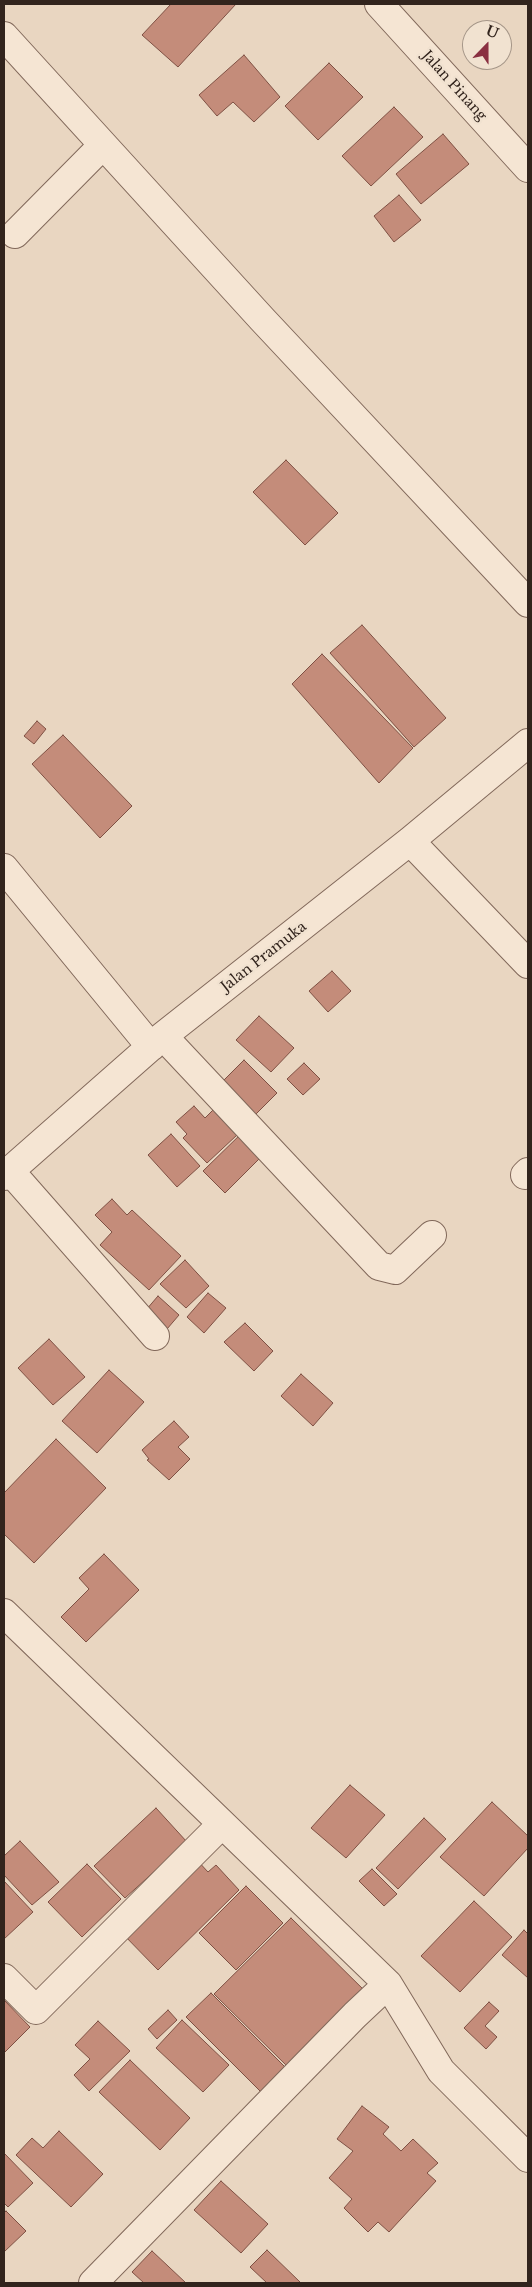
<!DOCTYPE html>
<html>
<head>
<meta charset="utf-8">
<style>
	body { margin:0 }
	#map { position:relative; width:532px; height:2287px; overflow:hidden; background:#e9d6c1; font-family:"Libre Baskerville",serif }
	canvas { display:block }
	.frame { position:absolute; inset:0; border:5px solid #32241d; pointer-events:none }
	.north { position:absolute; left:462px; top:20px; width:50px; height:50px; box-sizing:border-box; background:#f1e2d0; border:1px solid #a59688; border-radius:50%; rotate:22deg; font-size:14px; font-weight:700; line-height:20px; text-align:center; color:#32241d }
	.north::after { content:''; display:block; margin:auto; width:18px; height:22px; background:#8a3041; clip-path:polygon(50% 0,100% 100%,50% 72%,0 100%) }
</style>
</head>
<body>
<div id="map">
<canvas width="532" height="2287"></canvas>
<div class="frame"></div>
<div class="north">U</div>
</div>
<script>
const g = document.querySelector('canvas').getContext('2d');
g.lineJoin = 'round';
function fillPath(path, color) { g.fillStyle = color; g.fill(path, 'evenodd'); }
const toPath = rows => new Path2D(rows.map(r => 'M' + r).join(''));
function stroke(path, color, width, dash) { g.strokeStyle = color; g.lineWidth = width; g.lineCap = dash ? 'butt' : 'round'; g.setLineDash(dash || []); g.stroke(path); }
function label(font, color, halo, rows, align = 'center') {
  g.font = font + ' "Libre Baskerville",serif'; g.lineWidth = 5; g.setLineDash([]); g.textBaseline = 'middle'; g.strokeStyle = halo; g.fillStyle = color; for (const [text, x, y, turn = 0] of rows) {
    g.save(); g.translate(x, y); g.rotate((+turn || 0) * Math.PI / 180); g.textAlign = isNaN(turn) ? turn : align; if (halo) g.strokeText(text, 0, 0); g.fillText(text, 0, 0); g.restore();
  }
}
const building = toPath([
	[171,4,236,4,178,67,142,35,171,4],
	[244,55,280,97,254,122,233,102,217,116,199,95,244,55],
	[329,63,363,97,318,140,285,106,329,63],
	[394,107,423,137,371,186,342,156,394,107],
	[443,134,469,164,421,204,396,174,443,134],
	[399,195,421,220,394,242,374,216,399,195],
	[286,460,338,513,305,545,253,492,286,460],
	[362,625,446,718,414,747,330,653,362,625],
	[322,654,413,748,379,783,292,684,322,654],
	[37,721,46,729,34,744,24,736,37,721],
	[63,735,132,806,100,838,32,764,63,735],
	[332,971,351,991,328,1012,309,991,332,971],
	[259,1016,294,1048,271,1072,236,1040,259,1016],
	[244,1060,277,1093,253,1117,220,1084,244,1060],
	[304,1063,320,1079,303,1095,287,1079,304,1063],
	[194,1106,205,1118,213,1110,237,1135,207,1163,183,1138,187,1134,176,1122,194,1106],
	[245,1130,266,1152,225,1193,203,1171,245,1130],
	[171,1134,200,1166,177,1187,148,1155,171,1134],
	[112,1199,127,1215,132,1210,181,1256,149,1290,100,1245,112,1232,95,1215,112,1199],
	[185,1260,209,1286,186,1308,160,1284,185,1260],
	[208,1293,226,1308,204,1333,187,1317,208,1293],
	[158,1296,179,1315,167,1329,146,1310,158,1296],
	[245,1323,273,1351,254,1371,224,1342,245,1323],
	[49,1339,85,1377,53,1405,18,1368,49,1339],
	[109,1370,144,1402,97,1453,62,1421,109,1370],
	[301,1374,333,1403,313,1426,281,1396,301,1374],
	[174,1421,189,1437,178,1447,190,1459,169,1480,147,1460,149,1459,142,1450,174,1421],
	[56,1439,106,1488,34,1563,4,1534,4,1493,56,1439],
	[104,1554,139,1590,86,1642,61,1617,89,1589,79,1578,104,1554],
	[350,1785,385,1815,346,1858,311,1828,350,1785],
	[492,1802,528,1836,528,1848,484,1896,440,1857,492,1802],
	[156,1808,187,1842,125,1898,94,1866,156,1808],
	[424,1818,446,1839,398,1889,376,1868,424,1818],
	[20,1841,59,1882,32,1905,4,1875,4,1856,20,1841],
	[196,1859,208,1872,216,1865,239,1890,158,1970,120,1931,196,1859],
	[87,1864,121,1899,82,1937,48,1902,87,1864],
	[372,1869,397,1894,384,1906,359,1881,372,1869],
	[4,1881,33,1912,4,1939,4,1881],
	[246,1886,283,1923,236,1970,199,1933,246,1886],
	[474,1901,512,1937,460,1992,421,1956,474,1901],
	[291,1918,369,1995,292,2071,214,1994,291,1918],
	[524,1930,528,1934,528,1978,502,1955,524,1930],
	[211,1993,285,2067,261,2092,186,2017,211,1993],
	[4,2000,30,2027,4,2053,4,2000],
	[489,2002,499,2011,485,2026,497,2037,486,2049,464,2028,489,2002],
	[168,2010,177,2020,157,2039,148,2029,168,2010],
	[182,2020,229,2065,203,2092,156,2048,182,2020],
	[98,2021,130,2051,89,2091,74,2075,90,2059,75,2045,98,2021],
	[130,2060,190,2118,160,2150,99,2092,130,2060],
	[362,2106,389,2127,383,2134,401,2151,413,2139,438,2163,427,2173,436,2181,389,2232,378,2222,368,2232,344,2208,352,2199,329,2178,353,2151,337,2139,362,2106],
	[59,2131,103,2174,71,2207,16,2155,32,2138,43,2148,59,2131],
	[4,2153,33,2183,8,2207,4,2203,4,2153],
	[221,2181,268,2224,241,2253,194,2210,221,2181],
	[6,2211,26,2231,4,2252,4,2213,6,2211],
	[267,2250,300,2282,298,2283,267,2283,250,2267,267,2250],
	[152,2251,186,2283,144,2283,132,2272,152,2251]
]);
fillPath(building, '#c48c7a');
stroke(building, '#7e5043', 1);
const minor = toPath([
	[379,4,528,168],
	[4,36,262,319,528,603],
	[15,234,103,145],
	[410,841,528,964],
	[4,868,151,1047],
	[163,1036,379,1266,395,1270,432,1235],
	[10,1171,155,1336],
	[525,1175,528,1172],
	[4,1176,163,1036,410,841,528,743],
	[4,1613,388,1984,441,2071,528,2158],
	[4,1978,36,2010,222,1824],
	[93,2283,355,2015,388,1984]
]);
stroke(minor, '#81685a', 30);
stroke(minor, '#f5e5d3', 28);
label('14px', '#32241d', '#f1e2d0', [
	["Jalan Pinang",454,86,48],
	["Jalan Pramuka",264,957,-38]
]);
</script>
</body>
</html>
